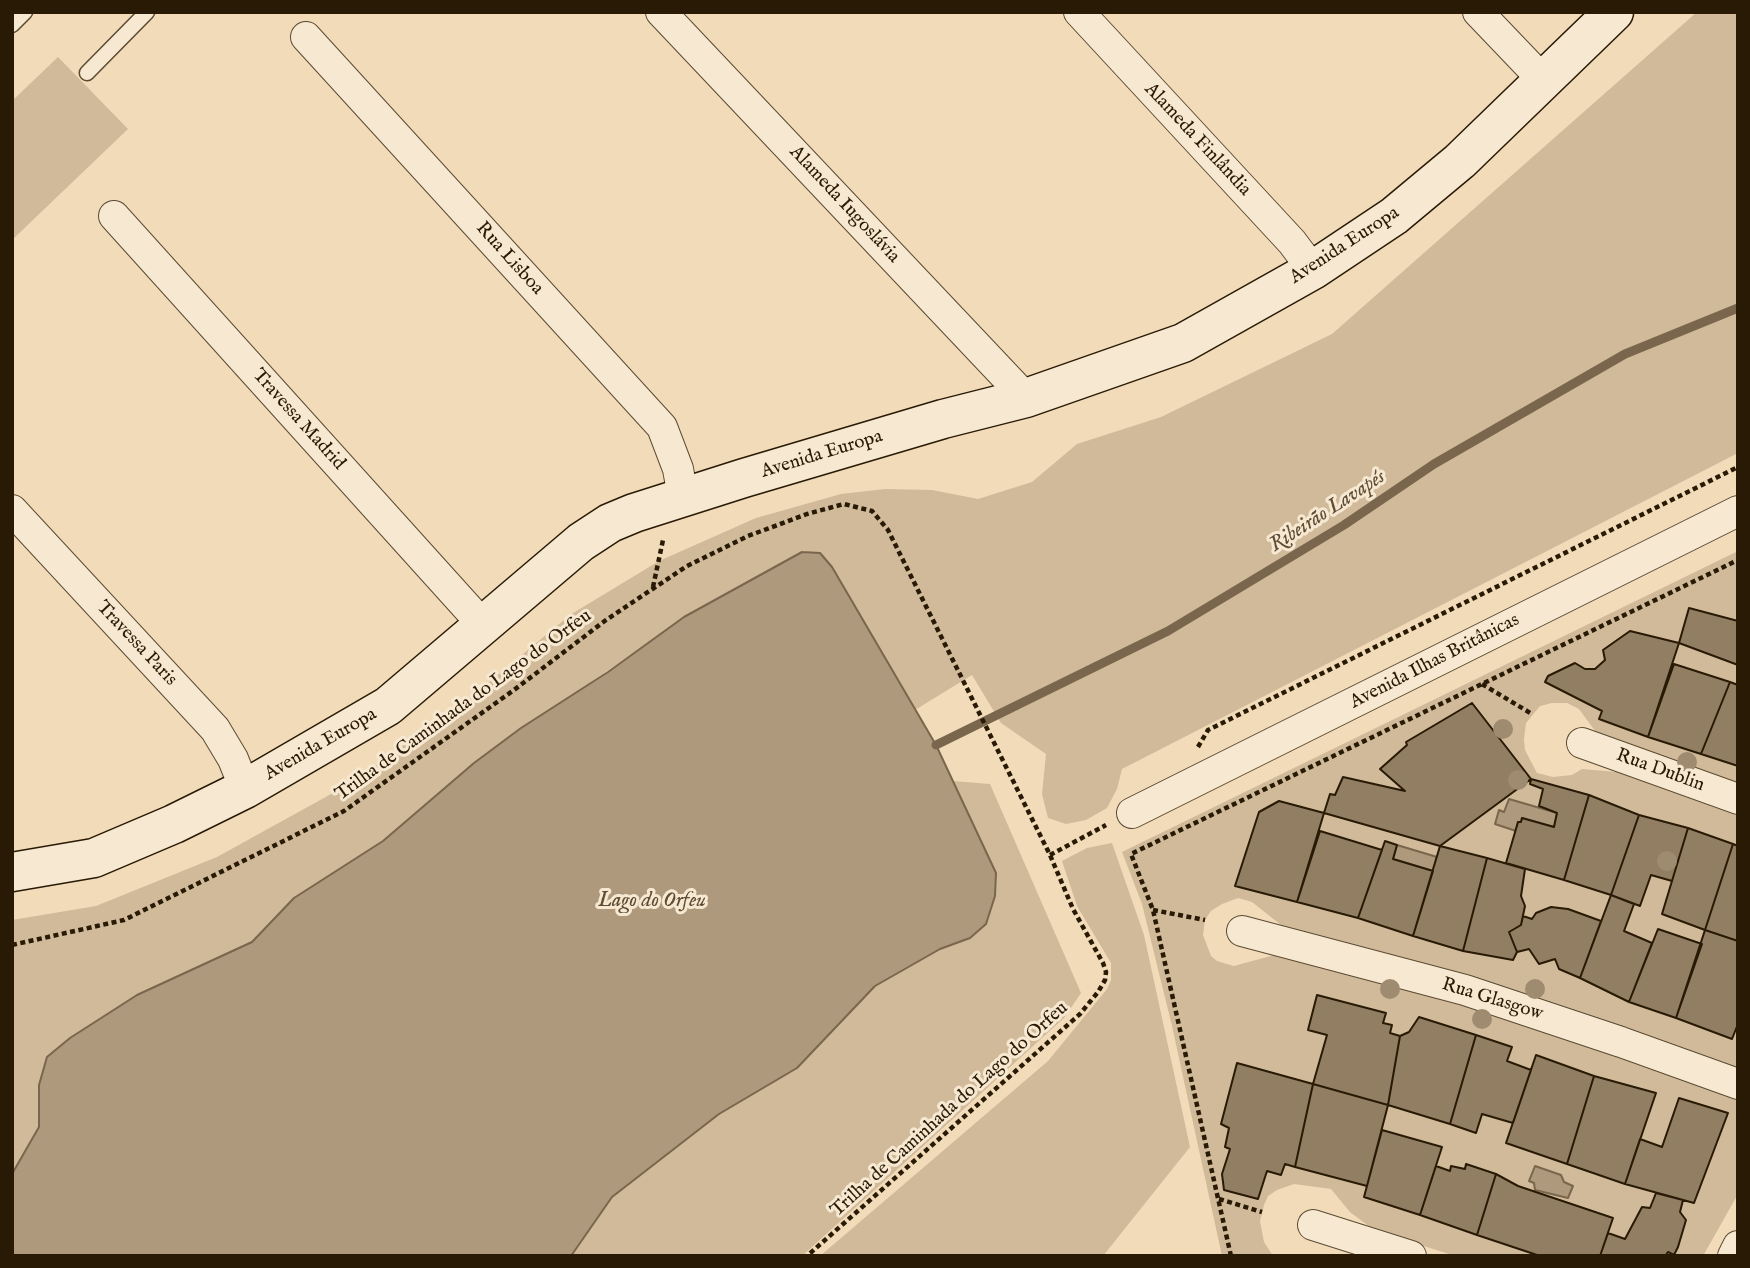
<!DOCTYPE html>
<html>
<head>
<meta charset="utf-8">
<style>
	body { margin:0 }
	#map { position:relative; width:1750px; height:1268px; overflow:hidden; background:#f2dbb9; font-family:"IM FELL English",serif }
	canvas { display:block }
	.frame { position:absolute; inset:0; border:14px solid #291a05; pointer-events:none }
</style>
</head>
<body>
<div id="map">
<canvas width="1750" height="1268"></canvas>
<div class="frame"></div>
</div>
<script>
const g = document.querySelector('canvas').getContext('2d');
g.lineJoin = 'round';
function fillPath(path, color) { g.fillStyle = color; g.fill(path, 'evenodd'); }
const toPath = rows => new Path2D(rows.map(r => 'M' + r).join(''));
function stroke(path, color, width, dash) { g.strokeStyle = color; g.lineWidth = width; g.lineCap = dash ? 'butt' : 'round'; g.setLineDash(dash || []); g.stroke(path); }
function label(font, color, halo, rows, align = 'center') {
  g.font = font + ' "IM FELL English",serif'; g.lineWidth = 6; g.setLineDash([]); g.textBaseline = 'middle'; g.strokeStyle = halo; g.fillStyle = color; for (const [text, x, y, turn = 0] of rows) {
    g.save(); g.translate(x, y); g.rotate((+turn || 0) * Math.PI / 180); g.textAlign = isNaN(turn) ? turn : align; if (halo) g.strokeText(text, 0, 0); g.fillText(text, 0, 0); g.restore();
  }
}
fillPath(toPath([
	[1697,12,1738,12,1738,453,1122,769,1117,789,1107,808,1086,820,1066,824,1048,818,1042,794,1046,754,1001,723,972,675,915,710,832,567,685,617,474,763,383,841,294,898,252,942,137,995,70,1038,47,1057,39,1085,39,1127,12,1174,12,920,96,906,217,857,351,783,469,699,570,615,659,561,756,518,841,494,885,489,932,490,978,499,1032,482,1077,444,1161,417,1332,334],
	[58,57,128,129,12,240,12,101],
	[1738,551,1738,786,1598,735,1579,709,1567,703,1552,703,1540,706,1526,723,1524,739,1525,750,1537,773,1553,777,1572,775,1582,769,1617,772,1738,816,1738,1067,1711,1060,1621,1026,1462,975,1281,925,1252,902,1238,898,1222,904,1211,911,1205,920,1203,935,1211,956,1217,961,1234,966,1278,954,1325,963,1658,1066,1738,1096,1738,1194,1703,1256,1455,1256,1374,1230,1350,1212,1331,1189,1294,1184,1277,1190,1268,1196,1264,1205,1260,1221,1264,1242,1273,1256,1222,1256,1172,1026,1142,904,1122,852],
	[953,781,990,784,1081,993,1064,1018,802,1256,571,1256,612,1197,719,1114,797,1068,875,985,940,949,970,938,986,924,996,873],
	[1112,843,1144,935,1190,1147,1103,1256,820,1256,1048,1061,1107,989,1111,980,1111,963,1077,906,1062,861,1087,848]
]), '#d0ba9a');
const water = toPath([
	[802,552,820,553,832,567,936,745,996,873,995,896,986,924,970,938,940,949,875,986,797,1068,719,1114,612,1197,571,1256,12,1256,12,1174,39,1127,39,1085,47,1057,70,1038,137,995,252,942,294,898,383,841,474,763,521,728,608,672,684,617,802,552],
	[1509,799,1557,813,1554,827,1522,818,1521,822,1518,822,1516,831,1495,824,1499,810,1504,812,1509,799],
	[1397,845,1437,857,1433,871,1393,859,1397,845],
	[1535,1166,1561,1175,1564,1182,1573,1186,1568,1198,1535,1190,1534,1183,1529,1181,1535,1166]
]);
fillPath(water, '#ae997c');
stroke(water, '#79664c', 2);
stroke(toPath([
	[936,745,1168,631,1344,525,1434,464,1625,354,1738,308]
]), '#79664c', 9);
const building = toPath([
	[1689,608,1738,621,1738,665,1679,643,1689,608],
	[1630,631,1679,643,1648,737,1599,719,1602,711,1545,682,1548,676,1575,663,1585,669,1595,669,1605,660,1603,650,1630,631],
	[1674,664,1730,682,1701,754,1648,737,1674,664],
	[1730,682,1738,685,1738,766,1701,754,1730,682],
	[1472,703,1531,779,1440,846,1324,813,1330,794,1335,795,1343,777,1405,791,1380,769,1407,745,1406,742,1472,703],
	[1531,779,1589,795,1564,880,1506,863,1518,822,1521,822,1522,818,1554,827,1557,813,1539,806,1543,789,1530,784,1531,779],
	[1589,795,1639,815,1611,895,1564,880,1589,795],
	[1279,801,1324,813,1297,902,1235,886,1259,812,1279,801],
	[1639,815,1688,828,1672,881,1651,875,1640,906,1611,895,1639,815],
	[1688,828,1733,844,1705,930,1662,914,1688,828],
	[1320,831,1382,850,1358,918,1297,902,1320,831],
	[1385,841,1397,845,1393,859,1433,871,1413,936,1358,918,1385,841],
	[1733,844,1738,846,1738,941,1705,930,1733,844],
	[1440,846,1487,858,1463,951,1413,936,1440,846],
	[1487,858,1525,869,1521,896,1525,906,1521,925,1509,932,1517,952,1513,960,1463,951,1487,858],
	[1611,895,1634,904,1624,931,1652,943,1629,1002,1580,978,1611,895],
	[1551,907,1568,909,1601,921,1580,978,1559,969,1555,959,1539,964,1529,949,1517,952,1509,932,1521,925,1523,916,1532,919,1536,913,1551,907],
	[1658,929,1702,944,1676,1018,1629,1002,1658,929],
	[1705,930,1738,941,1738,1024,1732,1039,1676,1018,1705,930],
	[1317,995,1386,1013,1383,1023,1392,1025,1390,1033,1400,1036,1388,1105,1313,1084,1327,1035,1308,1030,1317,995],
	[1419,1017,1476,1035,1450,1124,1388,1105,1400,1036,1409,1032,1419,1017],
	[1476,1035,1512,1047,1507,1061,1531,1070,1513,1123,1482,1114,1476,1133,1450,1124,1476,1035],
	[1536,1055,1594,1076,1567,1164,1506,1143,1536,1055],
	[1237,1063,1313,1084,1295,1167,1285,1164,1281,1175,1267,1171,1258,1199,1224,1190,1222,1174,1230,1149,1225,1147,1229,1128,1221,1124,1237,1063],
	[1594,1076,1656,1093,1625,1184,1567,1164,1594,1076],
	[1313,1084,1388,1105,1367,1186,1295,1167,1313,1084],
	[1679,1098,1728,1113,1694,1203,1625,1184,1640,1139,1662,1147,1679,1098],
	[1382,1130,1442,1147,1420,1215,1364,1197,1382,1130],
	[1466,1164,1496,1174,1477,1235,1420,1215,1436,1166,1450,1171,1451,1166,1465,1169,1466,1164],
	[1496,1174,1518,1186,1613,1218,1600,1256,1540,1256,1477,1235,1496,1174],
	[1656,1193,1683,1200,1680,1212,1686,1220,1678,1247,1674,1255,1668,1252,1665,1256,1600,1256,1608,1233,1625,1239,1642,1207,1650,1208,1656,1193]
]);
fillPath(building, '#927e63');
stroke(building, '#291a05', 2);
const lane = toPath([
	[12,25,25,12],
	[87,73,147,12]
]);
const street = toPath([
	[661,12,1026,398],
	[1079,12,1292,242,1313,270],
	[1478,12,1543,80],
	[306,37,662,427,678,469,683,497],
	[114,216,483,625],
	[12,510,215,729,233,759,245,789],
	[1582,743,1738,799],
	[1132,813,1738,511],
	[1242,931,1465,990,1621,1042,1738,1084],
	[1313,1225,1411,1256],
	[1733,1256,1738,1246]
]);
const secondary = toPath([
	[12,872,94,858,174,824,245,789,388,706,581,542,610,523,634,513,744,478,943,419,1026,398,1183,343,1313,270,1394,216,1460,161,1614,12]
]);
stroke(lane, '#5b4a32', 17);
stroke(street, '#5b4a32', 32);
stroke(secondary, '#291a05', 41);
stroke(toPath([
	[653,587,663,540],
	[1482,684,1532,714],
	[1198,747,1208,730,1738,467],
	[1050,855,1106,825],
	[1153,910,1205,920],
	[12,945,124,920,344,811,514,690,606,620,687,566,748,536,807,514,844,504,872,511,888,530,1050,855,1073,909,1103,963,1106,972,1105,980,1098,992,1080,1014,807,1256],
	[1219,1199,1262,1212],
	[1231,1256,1153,910,1131,854,1738,560]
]), '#291a05', 4.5, [5, 3.5]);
stroke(lane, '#f7e8d2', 14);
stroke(street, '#f7e8d2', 30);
stroke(secondary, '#f7e8d2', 38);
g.fillStyle = '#9f8b6f';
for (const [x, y] of [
	[1503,729],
	[1687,762],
	[1518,780],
	[1667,861],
	[1390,989],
	[1535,989],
	[1482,1019]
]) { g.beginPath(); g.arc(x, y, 10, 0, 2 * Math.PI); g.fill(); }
label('19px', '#291a05', '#f7e8d2', [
	["Alameda Finlândia",1197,140,47],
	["Alameda Iugoslávia",844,205,47],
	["Avenida Europa",1345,246,-33],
	["Rua Lisboa",509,259,48],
	["Travessa Madrid",298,420,48],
	["Avenida Europa",822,455,-17],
	["Travessa Paris",136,644,47],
	["Avenida Ilhas Britânicas",1435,662,-27],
	["Trilha de Caminhada do Lago do Orfeu",464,706,-36],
	["Avenida Europa",321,745,-30],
	["Rua Dublin",1660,771,20],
	["Rua Glasgow",1492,1000,17],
	["Trilha de Caminhada do Lago do Orfeu",950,1110,-42]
]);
label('italic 21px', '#5e4d35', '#f7e8d2', [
	["Ribeirão Lavapés",1328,512,-33],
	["Lago do Orfeu",652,902]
]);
</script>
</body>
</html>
